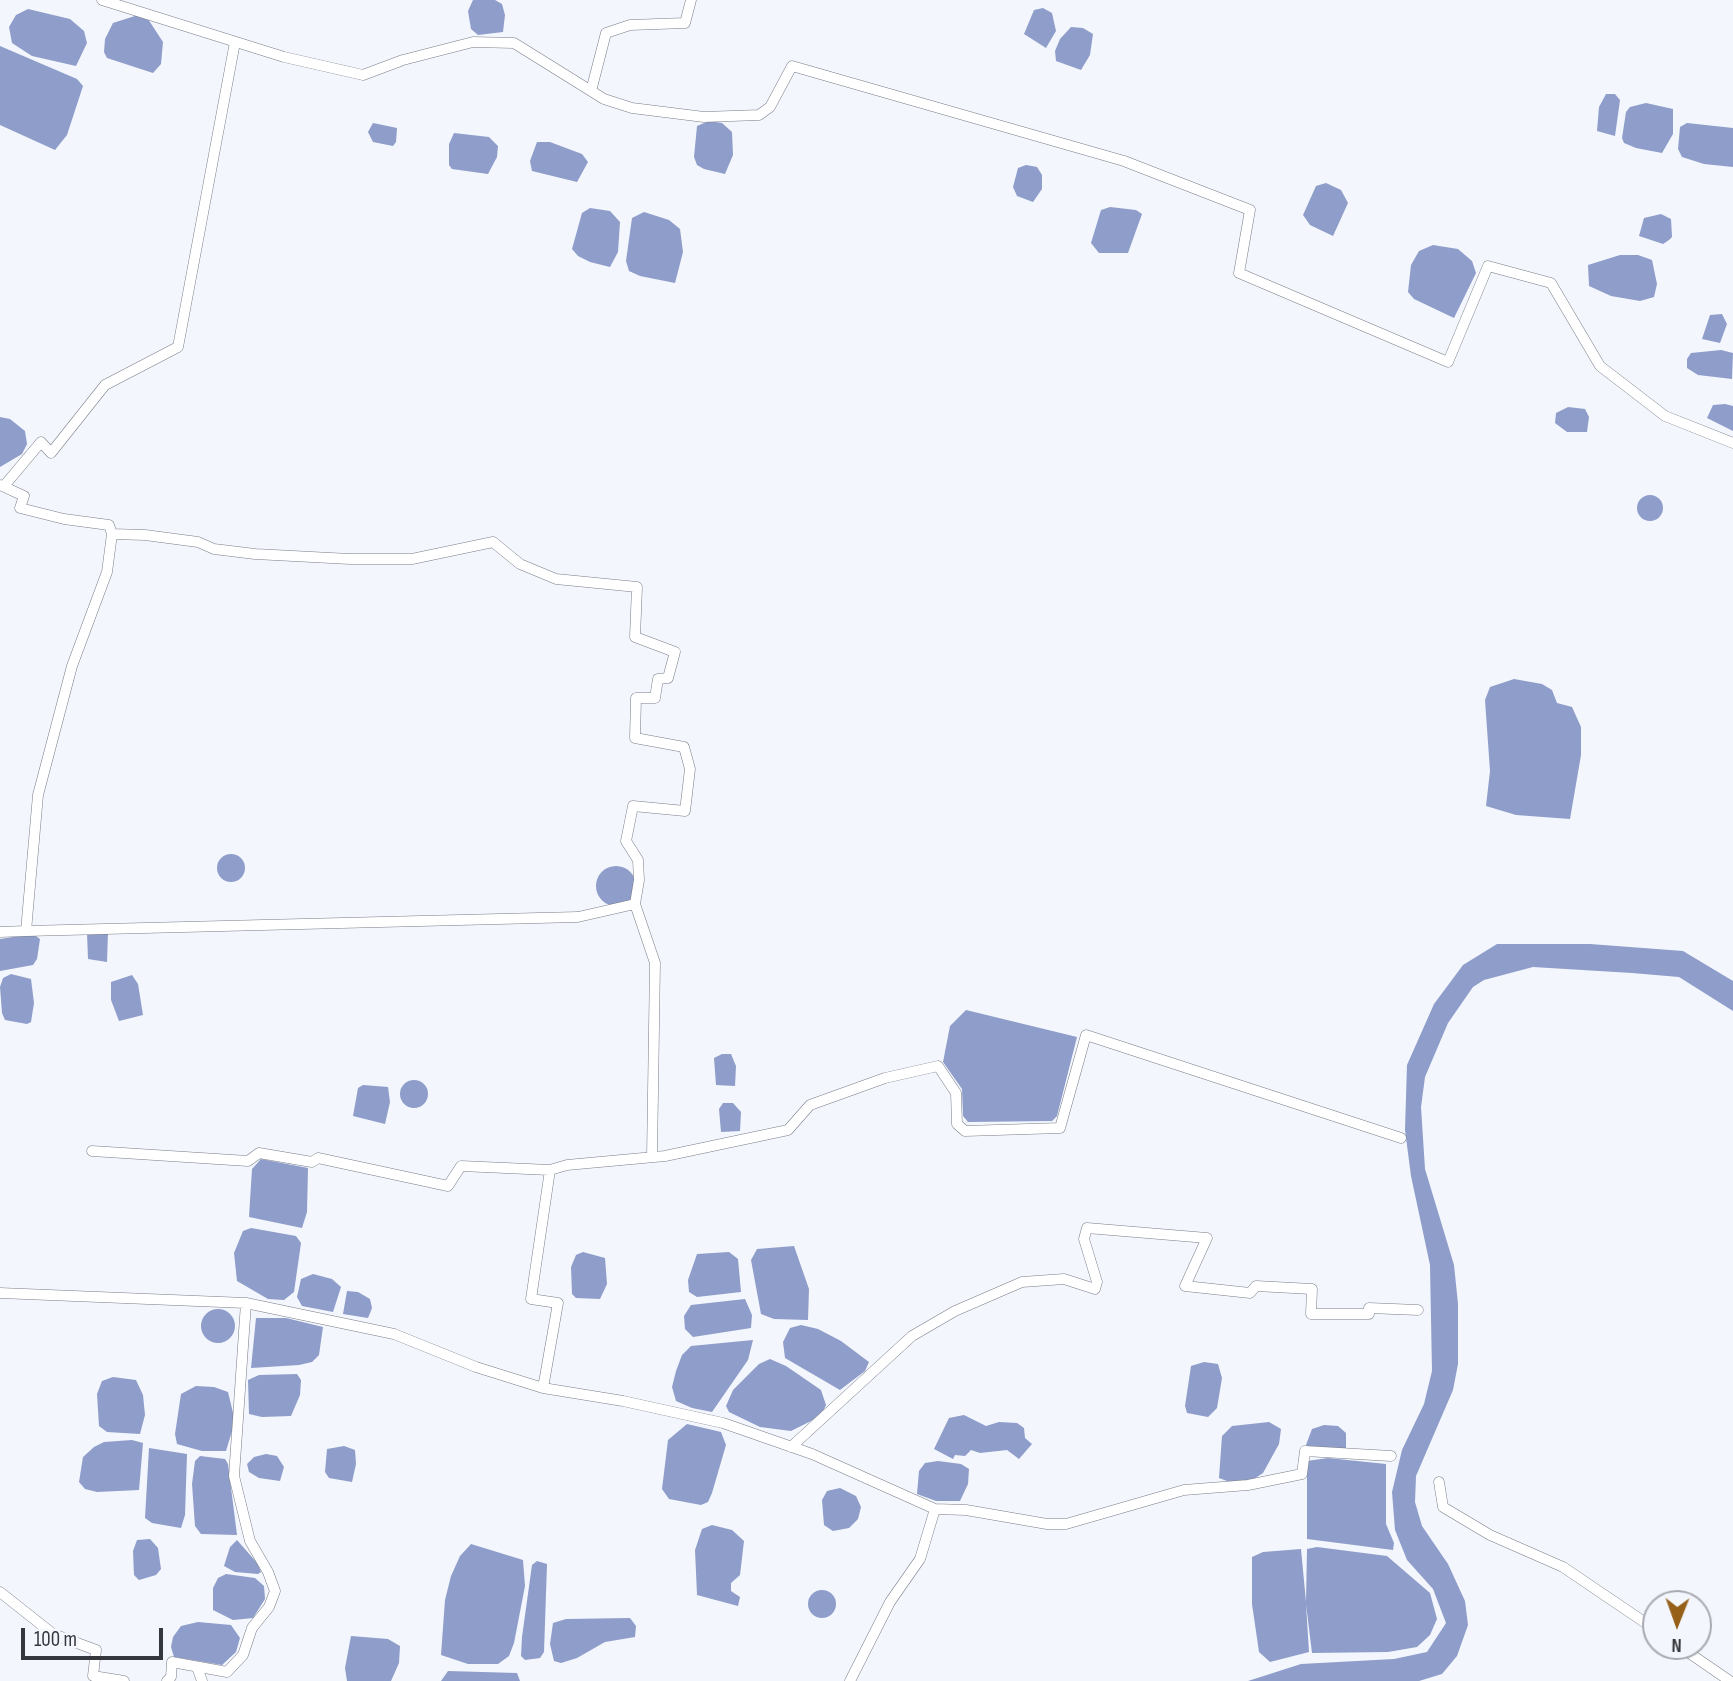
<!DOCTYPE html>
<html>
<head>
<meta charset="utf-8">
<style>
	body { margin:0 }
	#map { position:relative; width:1733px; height:1681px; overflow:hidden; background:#f3f6fd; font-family:"Sofia Sans Condensed",sans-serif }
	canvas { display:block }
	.north { position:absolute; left:1642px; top:1590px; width:70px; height:70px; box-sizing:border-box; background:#f3f6fd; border:2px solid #a7aab0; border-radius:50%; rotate:181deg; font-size:19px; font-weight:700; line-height:28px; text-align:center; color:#36373c }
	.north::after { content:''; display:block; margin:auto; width:24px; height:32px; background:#966018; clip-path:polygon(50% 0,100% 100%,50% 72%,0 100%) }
	.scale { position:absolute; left:21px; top:1628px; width:142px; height:32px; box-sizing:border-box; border:4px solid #36373c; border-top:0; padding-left:9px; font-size:21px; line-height:24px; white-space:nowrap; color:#36373c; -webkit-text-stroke:5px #f3f6fd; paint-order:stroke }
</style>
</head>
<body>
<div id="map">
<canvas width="1733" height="1681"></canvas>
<div class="north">N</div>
<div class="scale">100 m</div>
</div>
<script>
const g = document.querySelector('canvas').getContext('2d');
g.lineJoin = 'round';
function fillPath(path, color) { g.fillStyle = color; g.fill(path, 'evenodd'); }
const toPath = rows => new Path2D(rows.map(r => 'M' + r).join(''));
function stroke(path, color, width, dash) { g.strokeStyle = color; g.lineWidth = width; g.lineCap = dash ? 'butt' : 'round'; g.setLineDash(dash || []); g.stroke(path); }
fillPath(toPath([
	[473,0,495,0,502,4,505,15,503,32,478,35,471,29,468,11],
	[1043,8,1052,13,1056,31,1046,48,1024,34,1034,10],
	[28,9,70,19,84,31,87,43,76,66,32,56,12,43,9,27,16,15],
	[138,15,148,19,163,42,161,64,153,73,107,58,104,52,105,39,113,23],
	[1071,27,1083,28,1093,34,1090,55,1081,70,1056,61,1055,51,1060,39],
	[0,46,77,79,83,86,67,135,55,150,0,125],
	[1606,94,1615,94,1620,100,1615,136,1597,131,1599,107],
	[1646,103,1673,109,1673,134,1662,153,1636,148,1624,143,1622,138,1626,112,1630,107],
	[709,121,722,123,732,132,733,155,725,174,704,169,697,165,694,157,697,126],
	[373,123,397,128,396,142,393,146,373,142,368,132],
	[1687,123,1733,128,1733,167,1704,164,1682,157,1678,149,1680,127],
	[454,133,489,137,498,146,497,157,488,174,452,169,449,165,449,144],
	[537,142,550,142,582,154,588,162,577,182,532,171,530,161],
	[1026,165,1037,167,1042,175,1042,189,1033,202,1017,196,1013,187,1018,168],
	[1326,183,1341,190,1348,203,1333,236,1310,225,1303,215,1316,186],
	[1110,207,1136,210,1142,214,1128,253,1099,253,1091,243,1101,210],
	[590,208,610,211,620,222,618,252,610,267,590,262,578,256,572,249,582,213],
	[644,212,669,220,680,229,683,252,675,283,640,276,629,271,626,261,632,218],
	[1661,214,1671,219,1672,237,1669,240,1663,244,1639,236,1644,218],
	[1433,245,1458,249,1472,261,1476,273,1454,318,1414,299,1408,292,1411,265,1419,251],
	[1620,255,1638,255,1652,260,1657,284,1654,297,1640,301,1611,296,1589,286,1588,265],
	[1722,314,1727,324,1720,343,1702,339,1710,315],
	[1721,350,1733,353,1732,379,1698,375,1687,368,1687,359,1691,353],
	[1725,404,1733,406,1733,431,1707,418,1713,405],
	[1568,407,1585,409,1589,417,1587,432,1567,432,1555,423,1556,413],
	[0,417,10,419,25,431,27,444,22,454,0,467],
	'1637 508a13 13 0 1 1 26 0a13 13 0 1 1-26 0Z',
	[1514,679,1542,684,1552,690,1557,703,1572,707,1581,727,1581,755,1570,819,1516,815,1486,806,1490,771,1485,700,1490,687],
	'217 868a14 14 0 1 1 28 0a14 14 0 1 1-28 0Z',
	'596 886a20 20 0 1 1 40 0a20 20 0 1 1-40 0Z',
	[108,932,107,962,88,959,87,933],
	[33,934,40,939,37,959,33,965,0,971,0,939],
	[1497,944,1590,944,1683,951,1733,981,1733,1011,1679,977,1632,973,1533,967,1484,980,1473,987,1448,1023,1425,1077,1421,1107,1425,1169,1454,1265,1458,1304,1458,1364,1453,1390,1416,1476,1415,1502,1422,1526,1448,1564,1465,1601,1468,1625,1457,1656,1442,1674,1419,1681,1248,1681,1301,1664,1394,1659,1427,1652,1446,1623,1433,1589,1407,1560,1395,1530,1392,1492,1402,1450,1424,1404,1432,1371,1430,1265,1411,1176,1405,1130,1407,1065,1434,1004,1463,965],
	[11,974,31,979,34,1003,31,1022,27,1024,5,1020,2,1013,0,987,3,978],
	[132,975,138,984,143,1015,119,1021,111,1000,111,982],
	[966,1010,1077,1037,1057,1116,1052,1121,968,1122,963,1116,962,1089,943,1062,950,1026],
	[722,1054,731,1054,736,1066,735,1086,716,1085,714,1058],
	'400 1094a14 14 0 1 1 28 0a14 14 0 1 1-28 0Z',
	[363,1085,388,1087,390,1102,385,1124,353,1116,358,1088],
	[723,1103,733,1103,741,1112,740,1131,721,1132,719,1109],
	[261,1159,308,1168,307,1212,302,1228,249,1217,252,1169],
	[251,1228,296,1236,301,1243,294,1292,284,1300,268,1299,237,1281,234,1253,243,1231],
	[794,1246,809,1289,808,1320,774,1319,761,1314,751,1260,757,1249],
	[583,1252,605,1258,607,1284,600,1299,576,1298,572,1294,571,1267,576,1255],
	[729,1252,738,1259,741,1292,697,1297,689,1292,688,1280,697,1254],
	[313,1274,332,1279,341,1287,333,1312,302,1306,297,1297,301,1279],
	[347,1291,358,1292,370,1299,372,1308,368,1318,343,1314],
	[745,1299,752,1315,751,1328,693,1337,685,1329,684,1316,691,1305],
	'201 1326a17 17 0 1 1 34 0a17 17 0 1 1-34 0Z',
	[256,1318,286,1318,323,1327,319,1355,312,1362,299,1365,251,1368],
	[801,1325,818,1329,841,1341,869,1362,865,1371,840,1390,785,1358,783,1342,790,1328],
	[753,1340,748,1360,712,1412,692,1408,676,1401,672,1387,676,1371,682,1355,691,1346],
	[770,1359,786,1366,821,1390,826,1405,821,1416,791,1431,760,1427,729,1412,726,1406,733,1390,759,1364],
	[1204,1362,1218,1364,1222,1378,1217,1408,1208,1417,1187,1413,1185,1406,1191,1366],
	[297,1374,301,1380,300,1395,291,1416,262,1417,249,1414,248,1380,259,1375],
	[113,1377,136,1380,143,1395,145,1415,140,1434,107,1432,99,1426,97,1394,102,1381],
	[196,1386,214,1387,228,1392,235,1421,226,1451,202,1451,177,1444,175,1434,181,1394],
	[964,1415,986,1426,999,1422,1017,1423,1024,1428,1025,1438,1032,1444,1019,1459,1007,1450,980,1453,971,1450,965,1456,955,1455,953,1459,934,1449,949,1418],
	[1269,1422,1281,1429,1279,1444,1263,1473,1251,1481,1227,1481,1219,1478,1222,1436,1232,1426],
	[687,1424,721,1432,726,1445,712,1493,708,1502,701,1505,669,1499,662,1489,668,1440],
	[1324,1425,1338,1426,1346,1433,1346,1448,1312,1449,1306,1445,1312,1429],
	[132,1440,143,1443,139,1490,97,1492,85,1489,79,1482,83,1457,94,1447,104,1442],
	[344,1446,355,1450,356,1464,352,1482,329,1478,325,1472,327,1449],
	[149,1448,187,1454,185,1515,181,1528,152,1523,145,1518],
	[266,1454,277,1456,284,1467,280,1481,259,1478,249,1472,247,1464,254,1457],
	[200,1456,225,1459,228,1464,237,1535,201,1534,195,1526,192,1484,195,1461],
	[1328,1458,1386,1464,1386,1524,1394,1543,1393,1550,1307,1539,1307,1461],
	[938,1461,961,1464,969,1469,968,1484,960,1501,936,1501,917,1494,919,1471,925,1463],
	[840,1488,856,1496,861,1507,858,1519,849,1528,833,1531,824,1525,822,1500,827,1491],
	[712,1525,732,1530,744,1541,740,1575,731,1583,731,1591,740,1597,738,1606,697,1595,695,1550,702,1529],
	[150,1539,158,1548,161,1569,156,1575,139,1580,134,1575,133,1551,137,1540],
	[237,1540,258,1564,261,1572,258,1574,235,1572,224,1566,230,1547],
	[471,1544,523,1560,525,1586,514,1643,509,1656,498,1664,468,1664,441,1655,445,1600,451,1576,460,1556],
	[1317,1547,1387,1556,1430,1593,1437,1619,1430,1635,1417,1647,1388,1652,1312,1653,1306,1604,1309,1652,1270,1662,1259,1652,1252,1604,1252,1557,1263,1552,1301,1549,1306,1602,1307,1549],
	[537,1561,547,1564,544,1652,540,1658,525,1660,521,1656,522,1637,532,1565],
	[226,1574,255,1578,264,1586,265,1599,253,1618,233,1620,213,1610,213,1588,218,1578],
	'808 1604a14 14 0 1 1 28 0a14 14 0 1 1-28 0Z',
	[630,1618,636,1626,635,1637,605,1642,577,1658,561,1663,554,1661,550,1644,553,1623,566,1619],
	[198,1622,231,1625,240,1638,236,1652,222,1665,174,1657,171,1647,173,1637,181,1626],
	[351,1636,388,1639,400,1646,399,1663,391,1681,347,1681,345,1668],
	[448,1671,517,1673,520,1681,441,1681]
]), '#8e9dc9');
const street = toPath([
	[102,0,284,57,363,75,403,60,473,42,514,43,604,99,632,108,704,117,759,115,770,107,792,66,1124,161,1250,210,1239,273,1448,362,1488,266,1551,283,1600,366,1665,416,1733,443],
	[591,91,606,33,630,25,685,23,691,0],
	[0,485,24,496,20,508,64,519,109,525,112,534,107,572,72,666,38,795,26,931,0,932],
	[4,486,41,442,51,453,105,385,178,347,235,42],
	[112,534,145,535,198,542,214,549,255,554,350,559,412,559,493,542,520,564,556,579,637,587,635,637,675,652,668,678,658,679,655,698,636,698,635,738,684,747,690,769,685,811,633,806,626,841,638,860,639,880,635,904,655,963,652,1157],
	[26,931,578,917,635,904],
	[92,1151,248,1161,259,1153,312,1162,318,1158,448,1186,461,1166,550,1170],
	[0,1293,246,1303,394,1334,476,1367,543,1388,623,1401,723,1423,812,1454,935,1509,920,1559,890,1602,850,1681],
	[543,1388,558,1303,531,1299,550,1170,567,1165,665,1156,788,1130,810,1105,885,1078,938,1066,956,1093,957,1124,965,1131,1060,1128,1086,1035,1401,1138],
	[791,1447,912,1336,955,1311,1022,1282,1064,1279,1095,1289,1097,1282,1084,1239,1087,1228,1207,1238,1185,1286,1250,1293,1256,1286,1312,1289,1311,1314,1369,1314,1369,1308,1418,1310],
	[1439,1482,1443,1507,1490,1535,1563,1567,1656,1630],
	[935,1509,966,1510,1047,1524,1066,1524,1184,1490,1248,1485,1302,1474,1305,1451,1391,1456],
	[0,1592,53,1634,96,1650,93,1676,124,1681],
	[1679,1646,1730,1681],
	[197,1667,202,1681],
	[167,1681,171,1677,172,1662,227,1672,243,1655,252,1628,269,1607,275,1591,268,1572,250,1541,234,1476,246,1303]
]);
stroke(street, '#797d88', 11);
stroke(street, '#fff', 10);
</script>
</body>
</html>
